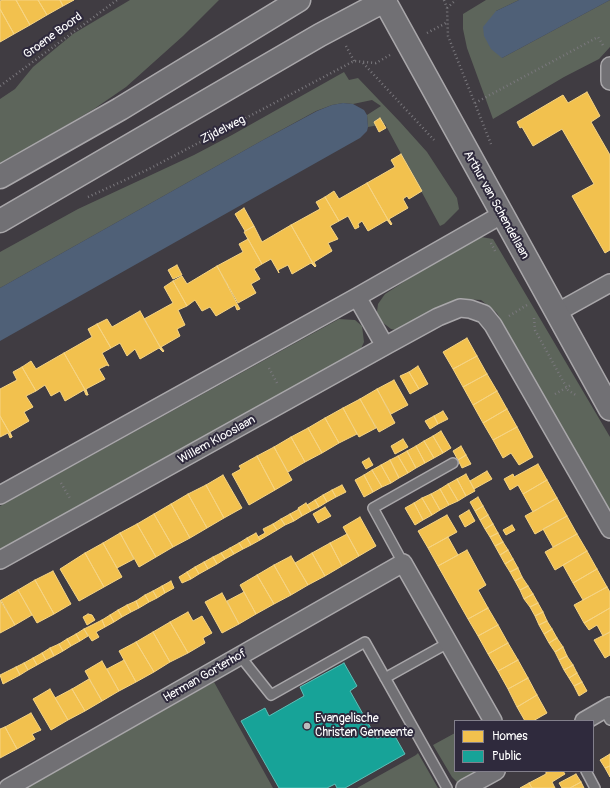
<!DOCTYPE html>
<html>
<head>
<meta charset="utf-8">
<style>
	body { margin:0 }
	#map { position:relative; width:610px; height:788px; overflow:hidden; background:#403c42; font-family:Pangolin,sans-serif }
	canvas { display:block }
	.legend { position:absolute; left:454px; top:720px; width:140px; height:52px; box-sizing:border-box; background:#2f2a3d; border:1px solid #827f8b; margin:0; padding:5px 7px; list-style:none; font-size:12px; color:#fff }
	.legend li { display:flex; align-items:center; gap:8px; height:20px }
	.legend b { width:20px; border:1px solid #827f8b }
</style>
</head>
<body>
<div id="map">
<canvas width="610" height="788"></canvas>
<ul class="legend">
<li><b style="height:11px;background:#f2c14e"></b>Homes</li>
<li><b style="height:11px;background:#17a398"></b>Public</li>
</ul>
</div>
<script>
const g = document.querySelector('canvas').getContext('2d');
g.lineJoin = 'round';
function fillPath(path, color) { g.fillStyle = color; g.fill(path, 'evenodd'); }
const toPath = rows => new Path2D(rows.map(r => 'M' + r).join(''));
function stroke(path, color, width, dash) { g.strokeStyle = color; g.lineWidth = width; g.lineCap = dash ? 'butt' : 'round'; g.setLineDash(dash || []); g.stroke(path); }
function label(font, color, halo, rows, align = 'center') {
  g.font = font + ' Pangolin,sans-serif'; g.lineWidth = 4; g.setLineDash([]); g.textBaseline = 'middle'; g.strokeStyle = halo; g.fillStyle = color; for (const [text, x, y, turn = 0] of rows) {
    g.save(); g.translate(x, y); g.rotate((+turn || 0) * Math.PI / 180); g.textAlign = isNaN(turn) ? turn : align; if (halo) g.strokeText(text, 0, 0); g.fillText(text, 0, 0); g.restore();
  }
}
fillPath(toPath([
	[130,0,219,0,183,36,126,87,94,109,0,164,0,99,15,89,33,67,73,34],
	[486,0,519,0,496,11,502,58,610,0,610,47,599,59,564,77,493,119,467,48,463,29,463,14],
	[344,72,349,80,358,78,400,122,427,152,457,198,459,209,444,224,440,226,385,124,368,127,367,115,381,106,372,100,353,104,343,103,332,105,316,111,263,140,0,288,0,252,78,209,194,155,232,135],
	[481,237,493,239,610,437,610,514,497,313,481,300,462,299,430,313,401,331,391,329,378,319,377,312,378,304,385,294,472,238],
	[339,319,355,320,362,326,364,342,359,353,0,554,0,506],
	[214,682,273,788,26,788,47,776],
	[455,733,455,771,479,771,458,783,452,777,433,745],
	[418,753,438,788,357,788,416,755]
]), '#5d655b');
fillPath(toPath([
	[519,0,610,0,502,58,491,49,484,36,483,27,496,11],
	[343,103,353,104,364,110,367,115,368,127,367,131,360,138,0,341,0,288,263,140,317,111,332,105]
]), '#4f6077');
const homes = toPath([
	[2,0,16,0,30,25,14,34,0,9,0,1,2,0],
	[16,0,38,0,47,15,30,25,16,0],
	[38,0,60,0,63,6,47,15,38,0],
	[60,0,74,0,63,6,60,0],
	[0,9,14,34,0,42,0,9],
	[587,92,600,116,591,122,610,155,610,250,605,253,572,196,594,184,562,129,533,146,522,127,520,128,517,122,563,95,568,103,587,92],
	[380,118,386,128,379,132,374,122,380,118],
	[401,154,422,191,409,199,407,196,403,199,408,208,389,219,392,224,391,225,367,183,395,167,391,160,401,154],
	[367,183,391,225,387,220,368,231,362,221,358,224,359,227,355,229,348,216,339,221,325,197,334,191,339,199,367,183],
	[325,197,339,221,330,226,338,239,328,243,332,251,314,262,316,266,315,267,291,225,320,209,316,202,325,197],
	[244,208,254,226,245,231,235,214,244,208],
	[291,225,315,267,311,263,292,274,288,265,278,270,279,273,271,259,262,264,244,232,254,226,262,242,291,225],
	[248,239,262,264,254,269,260,279,251,284,256,293,238,303,217,266,243,252,239,244,248,239],
	[177,265,182,275,173,279,168,270,177,265],
	[217,266,240,309,237,310,235,305,216,316,210,307,202,311,195,300,187,306,173,281,182,276,187,284,217,266],
	[173,281,187,306,178,310,185,325,177,329,180,336,161,347,164,351,163,352,144,319,173,303,164,287,173,281],
	[140,311,163,352,159,348,140,359,135,349,127,356,120,343,111,348,97,324,107,319,112,327,140,311],
	[97,324,111,348,102,353,109,366,107,365,99,369,105,379,86,389,88,395,64,353,92,337,88,329,97,324],
	[467,338,477,356,453,369,443,352,467,338],
	[64,353,88,395,86,395,84,390,65,401,60,391,51,396,45,385,36,391,22,367,31,361,36,369,64,353],
	[477,356,487,374,463,387,453,369,477,356],
	[418,366,428,384,419,389,409,372,418,366],
	[22,367,36,391,26,396,33,407,24,412,29,421,10,432,12,437,0,416,0,389,17,380,13,372,22,367],
	[409,372,419,389,410,394,400,376,409,372],
	[487,374,497,391,473,405,463,387,487,374],
	[394,380,408,405,391,414,377,389,394,380],
	[377,389,395,423,379,432,360,399,377,389],
	[497,391,507,409,483,423,473,405,497,391],
	[360,399,376,428,359,437,343,408,360,399],
	[343,408,357,434,339,443,325,418,343,408],
	[507,409,517,427,493,440,483,423,507,409],
	[443,411,448,419,438,424,434,416,443,411],
	[0,416,12,437,10,438,8,433,0,437,0,416],
	[434,416,438,424,430,429,425,421,434,416],
	[325,418,339,443,322,453,308,428,325,418],
	[517,427,533,457,519,465,511,453,503,458,493,440,517,427],
	[308,428,322,453,305,462,291,437,308,428],
	[441,431,451,448,443,453,433,436,441,431],
	[433,436,443,453,434,458,424,441,433,436],
	[291,437,305,462,288,472,274,447,291,437],
	[403,439,408,447,395,454,391,446,403,439],
	[424,441,434,458,425,463,416,446,424,441],
	[416,446,425,463,416,468,407,451,416,446],
	[461,446,466,455,458,460,453,451,461,446],
	[274,447,292,480,275,490,257,456,274,447],
	[407,451,416,468,408,473,398,456,407,451],
	[466,455,471,464,462,468,458,460,466,455],
	[257,456,275,490,249,505,232,474,241,469,239,466,257,456],
	[398,456,408,473,399,478,390,460,398,456],
	[369,458,373,465,366,469,362,462,369,458],
	[390,460,399,478,391,483,381,465,390,460],
	[538,464,547,480,523,494,518,485,510,490,504,479,513,474,514,477,538,464],
	[381,465,391,483,382,487,372,470,381,465],
	[372,470,382,487,373,492,364,475,372,470],
	[487,471,492,479,474,489,470,481,487,471],
	[466,474,475,491,466,496,457,479,466,474],
	[223,475,242,508,224,518,206,485,223,475],
	[364,475,373,492,364,497,355,480,364,475],
	[457,479,466,496,458,501,448,484,457,479],
	[547,480,557,498,533,512,523,494,547,480],
	[448,484,458,501,449,505,440,489,448,484],
	[206,485,224,518,207,528,188,494,206,485],
	[342,485,346,492,336,497,332,490,342,485],
	[440,489,449,505,440,510,431,494,440,489],
	[332,490,336,497,327,502,323,495,332,490],
	[188,494,207,528,190,538,171,504,188,494],
	[431,494,440,510,432,515,422,498,431,494],
	[323,495,327,502,319,507,315,500,323,495],
	[478,497,483,506,475,511,470,502,478,497],
	[422,498,432,515,423,520,414,503,422,498],
	[557,498,567,516,535,534,525,516,557,498],
	[315,500,319,507,311,511,307,505,315,500],
	[306,503,311,511,302,516,298,508,306,503],
	[414,503,423,520,415,525,405,508,414,503],
	[171,504,190,538,173,547,154,514,171,504],
	[483,506,488,515,480,520,475,511,483,506],
	[325,507,331,516,318,523,313,514,325,507],
	[299,509,302,516,294,521,290,514,299,509],
	[469,510,475,521,465,527,459,516,469,510],
	[154,514,173,547,156,557,137,524,154,514],
	[290,514,294,521,285,525,281,519,290,514],
	[447,515,457,532,428,548,418,531,447,515],
	[488,515,493,524,485,529,480,520,488,515],
	[567,516,577,534,553,547,543,529,567,516],
	[360,517,376,546,359,556,343,527,360,517],
	[281,519,285,525,277,530,273,524,281,519],
	[137,524,156,557,139,567,120,533,137,524],
	[273,524,277,530,260,540,258,537,265,533,263,529,273,524],
	[493,524,498,533,490,537,485,529,493,524],
	[512,525,515,530,506,535,503,530,512,525],
	[120,533,134,559,117,568,103,543,120,533],
	[256,533,260,540,251,545,247,538,256,533],
	[498,533,503,542,495,546,490,537,498,533],
	[347,534,359,556,342,566,330,543,347,534],
	[577,534,587,551,555,570,545,552,577,534],
	[448,537,458,555,438,566,428,548,448,537],
	[247,538,251,545,243,549,239,543,247,538],
	[503,542,508,550,500,555,495,546,503,542],
	[103,543,122,577,104,587,85,553,103,543],
	[239,543,243,549,234,554,230,548,239,543],
	[330,543,342,566,325,576,312,553,330,543],
	[230,548,234,554,225,559,221,553,230,548],
	[467,550,486,585,478,590,488,608,468,619,438,566,467,550],
	[508,550,513,559,505,564,500,555,508,550],
	[587,551,597,569,573,583,563,565,587,551],
	[85,553,104,587,79,601,60,569,85,553],
	[221,553,225,559,217,564,213,557,221,553],
	[312,553,325,576,308,585,295,563,312,553],
	[291,556,308,585,291,595,274,565,291,556],
	[213,557,217,564,208,569,204,562,213,557],
	[513,559,518,568,510,572,505,564,513,559],
	[204,562,208,569,199,574,195,567,204,562],
	[274,565,291,595,274,604,257,575,274,565],
	[195,567,199,574,191,579,187,572,195,567],
	[518,568,522,577,515,581,510,572,518,568],
	[597,569,607,587,583,600,573,583,597,569],
	[53,571,71,604,54,614,35,580,53,571],
	[187,572,191,579,182,583,179,577,187,572],
	[257,575,274,604,256,614,240,585,257,575],
	[522,577,528,586,520,590,515,581,522,577],
	[35,580,54,614,37,623,18,590,35,580],
	[171,581,174,588,165,593,162,586,171,581],
	[162,586,165,593,157,598,153,591,162,586],
	[528,586,533,594,524,599,520,590,528,586],
	[607,587,610,592,610,608,584,623,574,605,607,587],
	[18,590,32,615,15,625,1,600,18,590],
	[153,591,157,598,149,602,145,595,153,591],
	[244,592,256,614,239,624,227,601,244,592],
	[222,593,239,624,222,633,205,602,222,593],
	[533,594,538,603,530,607,524,599,533,594],
	[145,595,149,602,139,608,136,601,145,595],
	[0,600,15,625,0,633,0,600],
	[136,601,139,608,131,612,127,605,136,601],
	[538,603,543,612,535,616,530,607,538,603],
	[127,605,131,612,122,617,118,610,127,605],
	[488,608,498,625,478,636,468,619,488,608],
	[610,608,610,632,603,636,597,625,589,630,584,623,610,608],
	[118,610,122,617,114,622,110,615,118,610],
	[188,612,193,621,202,616,212,633,203,638,205,643,188,653,170,622,188,612],
	[543,612,547,621,539,625,535,616,543,612],
	[88,614,92,615,95,620,87,625,83,617,88,614],
	[110,615,114,622,105,627,102,620,110,615],
	[102,620,105,627,96,632,99,637,92,641,84,629,102,620],
	[547,621,552,629,544,634,539,625,547,621],
	[170,622,188,653,170,662,153,632,170,622],
	[498,625,508,643,488,654,478,636,498,625],
	[84,629,88,636,80,641,76,634,84,629],
	[552,629,557,638,549,643,544,634,552,629],
	[153,632,170,662,154,672,136,642,153,632],
	[610,632,610,655,605,658,594,640,610,632],
	[76,634,80,641,71,646,67,639,76,634],
	[557,638,563,647,555,652,549,643,557,638],
	[67,639,71,646,63,651,59,644,67,639],
	[136,642,154,672,136,682,119,651,136,642],
	[508,643,518,660,498,671,488,654,508,643],
	[59,644,63,651,54,656,50,648,59,644],
	[563,647,567,656,559,660,555,652,563,647],
	[50,648,54,656,46,660,42,653,50,648],
	[42,653,46,660,37,665,33,658,42,653],
	[567,656,573,665,564,670,559,660,567,656],
	[33,658,37,665,28,670,24,663,33,658],
	[124,660,136,682,119,691,107,669,124,660],
	[518,660,528,678,508,689,498,671,518,660],
	[102,661,119,691,102,701,85,671,102,661],
	[24,663,28,670,20,675,16,667,24,663],
	[573,665,577,673,569,678,564,670,573,665],
	[16,667,20,675,3,684,0,675,16,667],
	[577,673,582,682,574,686,569,678,577,673],
	[528,678,537,695,517,707,508,689,528,678],
	[89,679,102,701,85,711,72,689,89,679],
	[582,682,587,691,579,696,574,686,582,682],
	[50,689,68,720,51,730,33,699,50,689],
	[72,689,85,711,68,720,55,698,72,689],
	[537,695,547,713,533,721,525,721,517,707,537,695],
	[31,713,41,730,32,734,35,739,17,749,5,727,31,713],
	[5,727,17,749,0,758,0,729,5,727],
	[610,754,610,766,605,768,600,760,610,754],
	[610,766,610,777,605,768,610,766],
	[546,771,563,771,565,774,552,782,555,788,532,788,529,783,546,774,546,771],
	[576,774,581,782,570,788,562,788,559,783,576,774],
	[581,782,584,788,570,788,581,782],
	[529,783,532,788,520,788,529,783]
]);
fillPath(homes, '#f2c14e');
stroke(homes, '#f6d483', 1);
const public = toPath([
	[344,663,357,686,350,691,377,739,392,731,405,754,345,788,337,788,335,784,327,788,279,788,241,721,265,708,269,716,304,696,300,687,344,663]
]);
fillPath(public, '#17a398');
stroke(public, '#5dbfb7', 1);
const lane = toPath([
	[403,563,373,508,453,463],
	[240,656,271,695,365,642,447,788],
	[385,678,448,643],
	[604,710,610,720],
	[586,771,595,788]
]);
const street = toPath([
	[610,66,610,81],
	[556,313,610,283],
	[385,346,438,317,460,308,470,309,484,314,493,325,610,529],
	[0,495,357,297,501,215],
	[0,560,385,346,357,297],
	[584,721,610,706],
	[8,788,403,563,493,721],
	[465,788,496,771]
]);
const secondary = toPath([
	[384,0,610,409],
	[0,177,120,109,299,0],
	[0,221,320,35,386,0]
]);
stroke(lane, '#a9a7aa', 12);
stroke(street, '#a9a7aa', 20);
stroke(secondary, '#a9a7aa', 25);
stroke(toPath([
	[444,0,447,8,448,36,491,144],
	[447,8,456,0],
	[427,33,446,23],
	[346,46,354,61],
	[363,63,434,140],
	[0,86,117,0],
	[475,103,598,37,604,47],
	[88,197,149,169,354,61,376,63,390,55],
	[491,243,496,253],
	[509,316,527,305],
	[534,318,535,330,568,390,577,396],
	[269,368,278,385],
	[555,394,571,385],
	[61,483,71,500]
]), '#7a787d', 2.5, [1, 3]);
stroke(lane, '#717074', 9);
stroke(street, '#717074', 17);
stroke(secondary, '#717074', 22);
for (const [x, y, r, color] of [
	[307,726,4,"#bcbbbd"]
]) { const dot = new Path2D(); dot.arc(x, y, r, 0, 2 * Math.PI); g.fillStyle = color; g.fill(dot); stroke(dot, '#2f2a3d', 1.5); }
label('12px', '#fff', '#2f2a3d', [
	["Groene Boord",53,36,-36],
	["Zijdelweg",223,130,-27],
	["Arthur van Schendellaan",496,205,61],
	["Willem Klooslaan",217,440,-29],
	["Herman Gorterhof",205,676,-30]
]);
label('12px', '#fff', '#2f2a3d', [
	["Evangelische",315,719],
	["Christen Gemeente",315,733]
], 'left');
</script>
</body>
</html>
